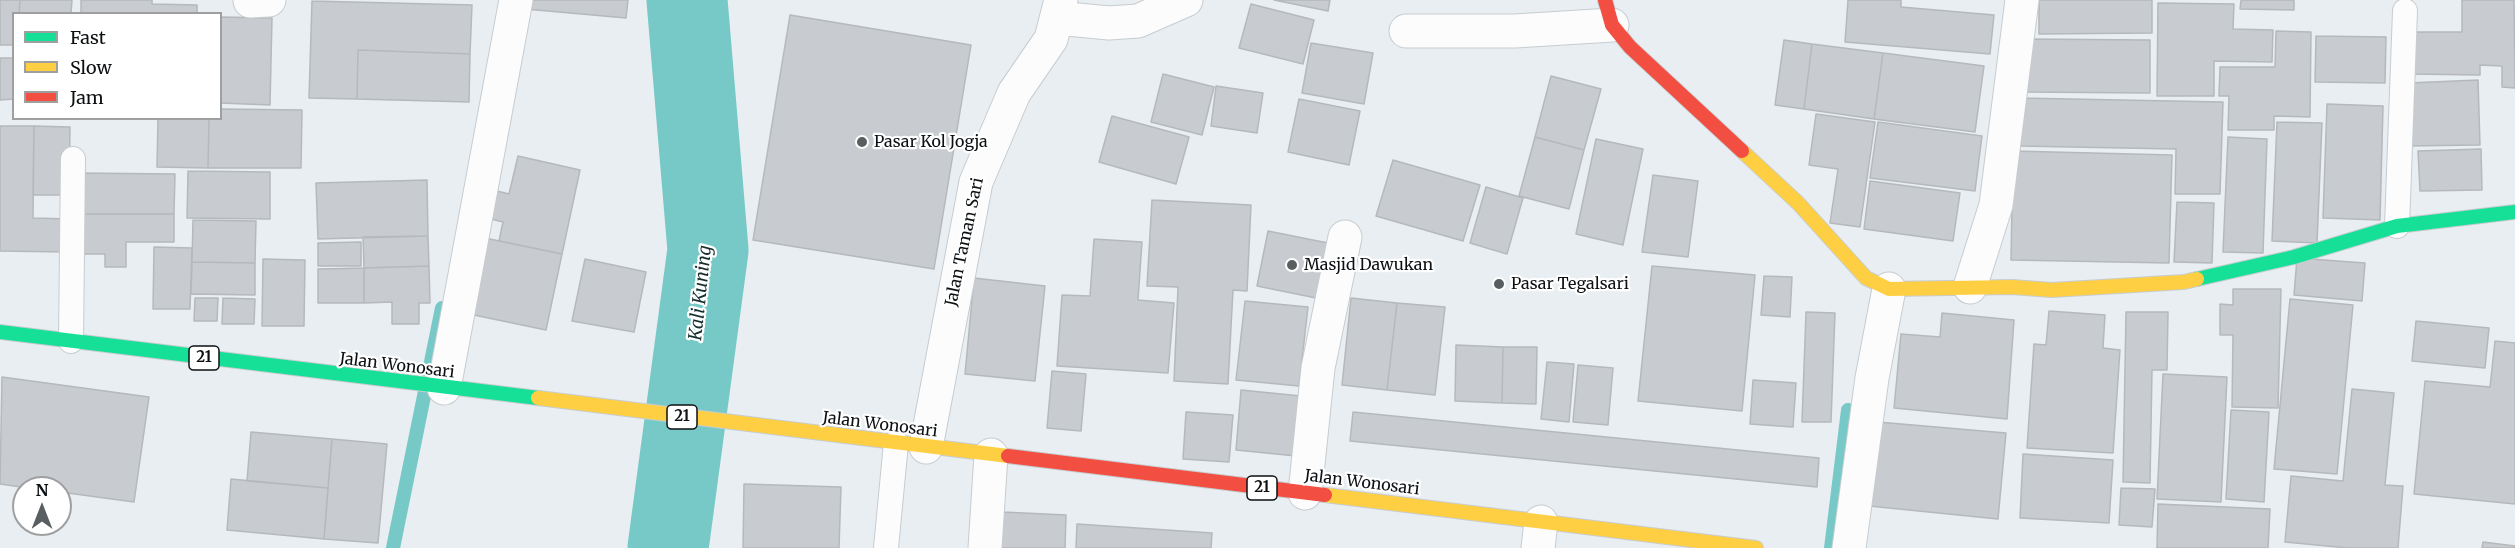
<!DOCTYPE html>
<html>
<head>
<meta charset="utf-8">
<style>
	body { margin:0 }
	#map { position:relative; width:2515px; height:548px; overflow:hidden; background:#e8eef2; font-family:Merriweather,serif }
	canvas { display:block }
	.legend { position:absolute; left:12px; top:12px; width:210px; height:108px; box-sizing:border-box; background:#fff; border:2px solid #9e9fa0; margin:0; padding:8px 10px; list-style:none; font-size:18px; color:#0c1012 }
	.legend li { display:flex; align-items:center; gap:12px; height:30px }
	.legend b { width:30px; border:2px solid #9e9fa0 }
	.north { position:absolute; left:12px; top:476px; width:60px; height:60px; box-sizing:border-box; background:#fff; border:2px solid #9e9fa0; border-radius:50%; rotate:0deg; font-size:16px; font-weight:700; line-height:24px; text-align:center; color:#0c1012 }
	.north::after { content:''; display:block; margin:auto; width:21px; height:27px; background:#595e60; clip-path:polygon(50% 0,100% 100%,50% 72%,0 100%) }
</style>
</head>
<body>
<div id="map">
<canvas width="2515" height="548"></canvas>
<ul class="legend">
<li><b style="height:8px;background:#16e098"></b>Fast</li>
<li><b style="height:8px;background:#ffcf43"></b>Slow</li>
<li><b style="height:8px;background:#f24e42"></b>Jam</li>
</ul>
<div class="north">N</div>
</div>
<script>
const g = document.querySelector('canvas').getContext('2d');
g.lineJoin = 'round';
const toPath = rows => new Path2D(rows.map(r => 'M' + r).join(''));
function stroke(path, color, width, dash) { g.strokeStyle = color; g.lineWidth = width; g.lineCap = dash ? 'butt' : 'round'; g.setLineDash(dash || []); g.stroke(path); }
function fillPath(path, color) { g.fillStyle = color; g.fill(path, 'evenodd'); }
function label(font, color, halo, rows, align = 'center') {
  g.font = font + ' Merriweather,serif'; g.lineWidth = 4.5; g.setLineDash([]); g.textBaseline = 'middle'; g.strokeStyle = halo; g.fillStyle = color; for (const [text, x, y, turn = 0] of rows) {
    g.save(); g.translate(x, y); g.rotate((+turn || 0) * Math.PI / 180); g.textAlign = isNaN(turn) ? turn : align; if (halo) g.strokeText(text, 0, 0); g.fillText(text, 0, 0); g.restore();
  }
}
stroke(toPath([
	[393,548,442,308],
	[1831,548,1848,410]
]), '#77c9c7', 14);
stroke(toPath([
	[668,548,708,250,687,0]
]), '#77c9c7', 81);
const building = toPath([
	[0,0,20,0,19,14,14,14,14,45,0,45,0,0],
	[20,0,72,0,71,14,19,14,20,0],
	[81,0,152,0,152,4,197,5,197,14,81,14,81,0],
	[526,0,628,0,626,18,525,9,526,0],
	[1274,0,1330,0,1328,11,1274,0],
	[1848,0,1901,0,1901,7,1994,15,1990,54,1845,42,1848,0],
	[2039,0,2152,0,2152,33,2039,34,2039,0],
	[2241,0,2294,0,2294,10,2240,9,2241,0],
	[2462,0,2514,0,2515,88,2502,87,2502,66,2480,65,2480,75,2409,74,2410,32,2462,32,2462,0],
	[312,1,472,5,470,54,358,50,357,99,309,98,312,1],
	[2158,3,2234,4,2233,29,2273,30,2272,62,2214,61,2214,96,2157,96,2158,3],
	[1251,4,1314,20,1303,64,1239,48,1251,4],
	[790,15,971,45,934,269,753,240,790,15],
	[220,17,272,18,270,105,220,103,220,17],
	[2276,31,2311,32,2310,117,2274,116,2274,130,2228,130,2229,96,2219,96,2220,67,2275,67,2276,31],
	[2316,36,2386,37,2385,83,2315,82,2316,36],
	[2023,39,2150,40,2150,93,2023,92,2023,39],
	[1784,40,1812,44,1804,109,1775,105,1784,40],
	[1311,43,1373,53,1364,104,1302,93,1311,43],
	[1812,44,1883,53,1874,119,1804,109,1812,44],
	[358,50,470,54,469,102,357,99,358,50],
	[1883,53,1984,66,1975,132,1874,119,1883,53],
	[0,58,14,58,14,99,0,100,0,58],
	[1163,74,1214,87,1202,135,1151,122,1163,74],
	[1551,76,1601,89,1584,150,1535,137,1551,76],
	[2478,80,2480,145,2406,146,2409,83,2478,80],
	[1216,86,1263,93,1257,133,1211,126,1216,86],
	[2020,98,2223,102,2220,194,2175,194,2176,149,2018,146,2020,98],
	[1299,99,1360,111,1349,165,1288,152,1299,99],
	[2327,104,2383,106,2380,220,2323,218,2327,104],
	[220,109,302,110,301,168,208,168,209,118,220,118,220,109],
	[1816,114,1875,122,1860,227,1830,223,1838,169,1809,165,1816,114],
	[1112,116,1189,137,1176,184,1099,162,1112,116],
	[158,118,209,118,208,168,157,167,158,118],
	[1878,122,1982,136,1975,191,1870,178,1878,122],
	[2277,122,2322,123,2317,243,2272,241,2277,122],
	[0,126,34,126,33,218,69,219,68,252,0,251,0,126],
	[34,126,70,127,69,195,33,195,34,126],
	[1535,137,1584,150,1569,209,1519,196,1535,137],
	[2228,137,2267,139,2263,253,2223,252,2228,137],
	[1596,139,1643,149,1623,245,1576,234,1596,139],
	[2481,149,2482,190,2420,191,2418,151,2481,149],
	[2013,151,2172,155,2169,263,2011,260,2013,151],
	[518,156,580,170,562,254,499,241,503,222,487,218,493,190,509,194,518,156],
	[1393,160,1480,185,1463,241,1376,216,1393,160],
	[188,171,270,172,270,219,187,218,188,171],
	[76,173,175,174,174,214,76,214,76,173],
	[1653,175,1698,181,1688,257,1642,252,1653,175],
	[427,180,428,236,318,239,316,183,427,180],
	[1870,181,1960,193,1953,241,1864,229,1870,181],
	[1486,187,1523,198,1507,254,1470,243,1486,187],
	[1152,200,1251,205,1247,291,1233,290,1228,384,1174,381,1178,287,1147,286,1152,200],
	[2177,202,2214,203,2212,263,2174,262,2177,202],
	[76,214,174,214,174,242,126,242,126,267,105,267,105,254,76,254,76,214],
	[193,220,256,221,255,263,192,262,193,220],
	[1268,231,1328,243,1316,298,1257,286,1268,231],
	[428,236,429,266,364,268,363,237,428,236],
	[485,238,562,254,546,330,469,314,485,238],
	[1094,239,1142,242,1138,300,1174,303,1168,373,1057,366,1062,295,1090,296,1094,239],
	[361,242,361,266,318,266,318,243,361,242],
	[154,247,192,248,190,309,153,309,154,247],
	[2297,258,2365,263,2362,301,2294,295,2297,258],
	[263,259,305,260,304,326,262,326,263,259],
	[585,259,646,272,634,332,572,321,585,259],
	[192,262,255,263,255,295,191,294,192,262],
	[429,266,430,303,419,303,419,324,392,324,392,302,364,303,364,268,429,266],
	[1652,266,1755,275,1742,411,1638,401,1652,266],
	[364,268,364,303,318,303,318,269,364,268],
	[1764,276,1792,277,1790,317,1761,315,1764,276],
	[974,278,1045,286,1035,381,965,374,974,278],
	[2233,289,2281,289,2278,408,2232,407,2233,335,2220,335,2220,304,2233,305,2233,289],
	[195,298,218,298,217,321,194,321,195,298],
	[223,298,255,299,254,324,222,324,223,298],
	[1351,298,1397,303,1387,390,1342,385,1351,298],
	[2290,299,2353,305,2337,474,2274,469,2290,299],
	[1245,301,1308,307,1299,386,1236,380,1245,301],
	[1397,303,1445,307,1435,395,1387,390,1397,303],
	[2049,311,2105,315,2103,348,2120,350,2113,453,2027,448,2034,344,2046,345,2049,311],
	[1806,312,1835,313,1831,422,1802,422,1806,312],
	[2126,312,2168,312,2167,370,2152,370,2150,483,2123,482,2126,312],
	[1942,313,2014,320,2007,419,1894,408,1901,334,1940,337,1942,313],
	[2416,321,2489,328,2485,368,2412,361,2416,321],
	[2495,341,2515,343,2515,504,2414,494,2425,381,2490,387,2495,341],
	[1456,345,1503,347,1502,403,1455,401,1456,345],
	[1503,347,1537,347,1536,404,1502,403,1503,347],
	[1547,362,1574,364,1569,422,1541,419,1547,362],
	[1578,365,1613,368,1608,425,1573,422,1578,365],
	[1052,371,1086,374,1081,431,1047,428,1052,371],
	[2163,374,2227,377,2221,502,2157,499,2163,374],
	[2,377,149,397,134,502,60,492,60,488,28,488,0,484,2,377],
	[1753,380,1796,383,1793,427,1750,424,1753,380],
	[2352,389,2394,393,2385,485,2403,486,2398,548,2348,548,2285,542,2291,476,2343,481,2352,389],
	[1241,390,1301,396,1296,456,1236,450,1241,390],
	[2231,410,2269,412,2264,502,2226,499,2231,410],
	[1186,412,1233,415,1229,462,1183,459,1186,412],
	[1353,412,1819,458,1817,487,1350,441,1353,412],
	[1878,422,2006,433,1998,519,1869,506,1878,422],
	[251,432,332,439,328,488,247,481,251,432],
	[332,439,387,444,378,543,324,539,332,439],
	[2023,454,2113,460,2109,523,2020,518,2023,454],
	[231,479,328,488,324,539,227,530,231,479],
	[744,484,841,487,839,548,743,548,744,484],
	[2121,488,2155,489,2152,527,2119,525,2121,488],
	[2158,504,2270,509,2268,548,2157,548,2158,504],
	[1003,512,1066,515,1065,548,1001,548,1003,512],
	[1077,524,1212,533,1211,548,1076,548,1077,524],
	[2483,542,2515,546,2515,548,2482,548,2483,542]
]);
fillPath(building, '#c8cbcf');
stroke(building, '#b5b9bc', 1.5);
const lane = toPath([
	[2397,226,2405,11],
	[71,341,73,159],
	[886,548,896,443]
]);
const street = toPath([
	[250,1,269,0],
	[1057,18,1109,23,1138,21,1186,0],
	[1406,31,1515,31,1612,25],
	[1970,287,1996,205,2022,0],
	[444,388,516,0],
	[926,447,976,182,1014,93,1051,39,1061,0],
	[1305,493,1318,368,1345,237],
	[985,548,991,455],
	[1538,548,1541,522],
	[1849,548,1872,378,1889,289]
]);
const fast = toPath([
	[2197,279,2294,257,2397,226,2515,212],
	[0,332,538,398]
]);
const slow = toPath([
	[1742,151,1798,203,1866,278,1889,289,2012,287,2052,290,2184,282,2197,279],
	[538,398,1008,456],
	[1325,495,1756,548]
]);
const jam = toPath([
	[1605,0,1612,25,1630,47,1742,151],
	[1008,456,1325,495]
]);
stroke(lane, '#c7cccf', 26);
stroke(street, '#c7cccf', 35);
stroke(fast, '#c7cccf', 16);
stroke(slow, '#c7cccf', 16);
stroke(jam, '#c7cccf', 16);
stroke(lane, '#fcfcfd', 24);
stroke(street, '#fcfcfd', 33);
stroke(fast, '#16e098', 14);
stroke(slow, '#ffcf43', 14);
stroke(jam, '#f24e42', 14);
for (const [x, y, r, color] of [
	[862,142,6,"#595e60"],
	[1292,265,6,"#595e60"],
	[1499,284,6,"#595e60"]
]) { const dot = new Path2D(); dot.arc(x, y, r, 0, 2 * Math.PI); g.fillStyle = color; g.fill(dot); stroke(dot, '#fff', 2); }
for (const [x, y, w] of [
	[204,358,30],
	[682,417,30],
	[1262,488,30]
]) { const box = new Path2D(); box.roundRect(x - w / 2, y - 12, w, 24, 4.5); g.fillStyle = '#fff'; g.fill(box); stroke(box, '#0c1012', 1.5); }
label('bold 15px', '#0c1012', null, [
	["21",204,358],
	["21",682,417],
	["21",1262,488]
]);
label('16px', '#0c1012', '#fff', [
	["Pasar Kol Jogja",874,142],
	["Masjid Dawukan",1304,265],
	["Pasar Tegalsari",1511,284]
], 'left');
label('16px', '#0c1012', '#fff', [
	["Jalan Taman Sari",965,242,-78],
	["Jalan Wonosari",397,366,7],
	["Jalan Wonosari",880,425,7],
	["Jalan Wonosari",1362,483,7]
]);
label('italic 18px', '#152e2d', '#fff', [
	["Kali Kuning",701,293,-84]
]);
</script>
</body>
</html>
